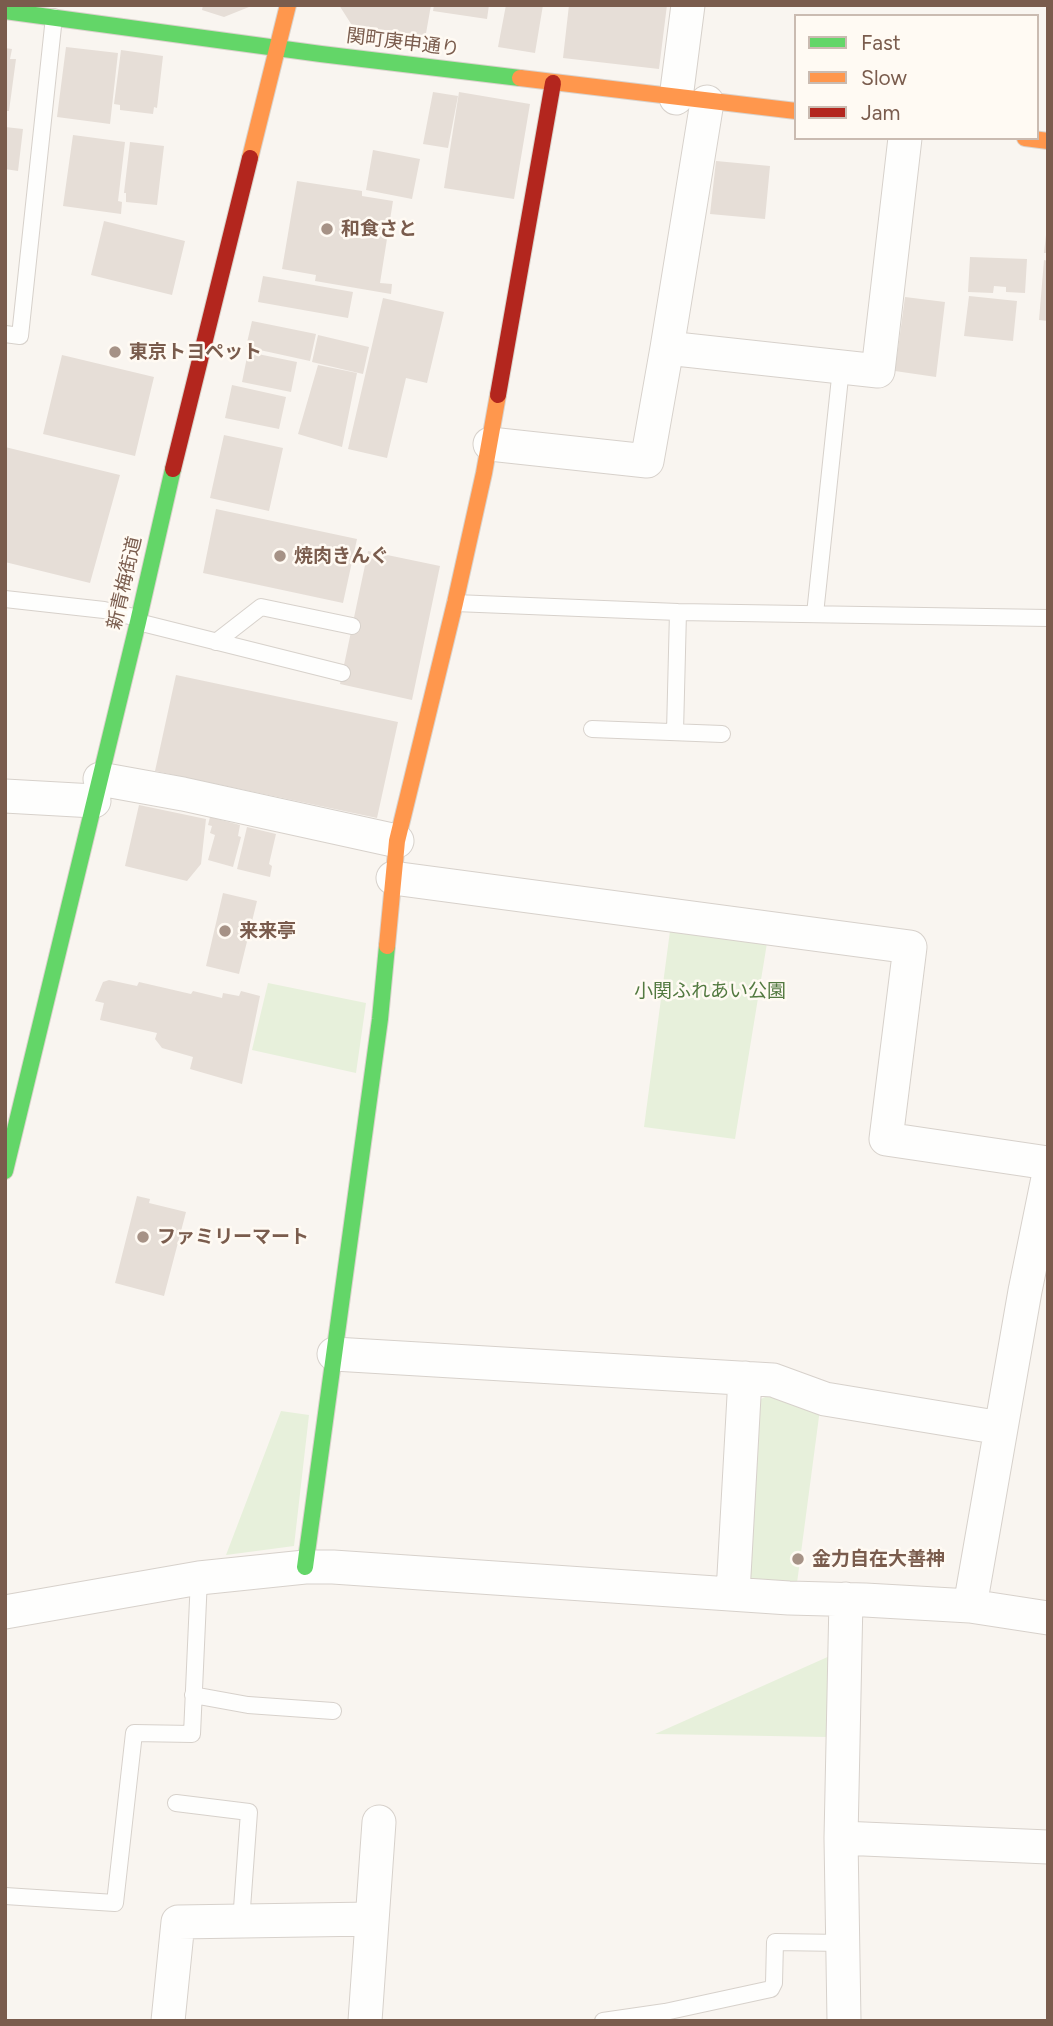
<!DOCTYPE html>
<html>
<head>
<meta charset="utf-8">
<style>
	body { margin:0 }
	#map { position:relative; width:1053px; height:2026px; overflow:hidden; background:#f9f5f0; font-family:Figtree,sans-serif }
	canvas { display:block }
	.frame { position:absolute; inset:0; border:7px solid #7a5c4d; pointer-events:none }
	.legend { position:absolute; left:794px; top:14px; width:245px; height:126px; box-sizing:border-box; background:#fffaf3; border:2px solid #cabbb1; margin:0; padding:9px 12px; list-style:none; font-size:21px; color:#7a5c4d }
	.legend li { display:flex; align-items:center; gap:14px; height:35px }
	.legend b { width:35px; border:2px solid #cabbb1 }
</style>
</head>
<body>
<div id="map">
<canvas width="1053" height="2026"></canvas>
<div class="frame"></div>
<ul class="legend">
<li><b style="height:9px;background:#63d668"></b>Fast</li>
<li><b style="height:9px;background:#ff974d"></b>Slow</li>
<li><b style="height:9px;background:#b3261e"></b>Jam</li>
</ul>
</div>
<script>
const g = document.querySelector('canvas').getContext('2d');
g.lineJoin = 'round';
function fillPath(path, color) { g.fillStyle = color; g.fill(path, 'evenodd'); }
const toPath = rows => new Path2D(rows.map(r => 'M' + r).join(''));
function stroke(path, color, width, dash) { g.strokeStyle = color; g.lineWidth = width; g.lineCap = dash ? 'butt' : 'round'; g.setLineDash(dash || []); g.stroke(path); }
function label(font, color, halo, rows, align = 'center') {
  g.font = font + ' Figtree,"Noto Sans JP",sans-serif'; g.lineWidth = 5; g.setLineDash([]); g.textBaseline = 'middle'; g.strokeStyle = halo; g.fillStyle = color; for (const [text, x, y, turn = 0] of rows) {
    g.save(); g.translate(x, y); g.rotate((+turn || 0) * Math.PI / 180); g.textAlign = isNaN(turn) ? turn : align; if (halo) g.strokeText(text, 0, 0); g.fillText(text, 0, 0); g.restore();
  }
}
fillPath(toPath([
	[670,931,767,943,735,1139,644,1127],
	[268,983,366,1003,356,1073,252,1050],
	[771,1394,820,1409,797,1583,752,1579,744,1568,755,1402],
	[281,1411,309,1415,294,1546,226,1555],
	[832,1655,827,1737,655,1734]
]), '#e7f0db');
fillPath(toPath([
	[203,5,254,5,224,17,202,10],
	[339,5,431,5,425,39,353,27],
	[434,5,489,5,487,19,433,11],
	[506,5,543,5,535,53,498,47],
	[569,5,667,5,659,69,563,58],
	[66,47,118,53,110,124,57,117],
	[5,48,12,49,10,59,16,59,9,111,5,111],
	[121,50,163,56,157,108,154,107,153,114,120,110,120,105,114,104],
	[433,92,458,96,448,148,423,144],
	[459,92,530,104,514,199,444,188],
	[5,127,23,129,18,171,5,169],
	[73,135,125,142,118,201,122,202,121,214,63,206],
	[130,142,164,146,157,205,126,202,126,193,124,193],
	[373,150,420,159,412,199,366,190],
	[716,161,770,166,765,219,710,214],
	[297,181,362,191,362,196,393,201,380,283,392,284,391,294,315,281,316,275,282,269],
	[104,221,185,241,172,295,91,275],
	[1046,235,1048,235,1048,253,1044,253],
	[970,257,1027,259,1025,293,1006,292,1006,287,994,286,993,293,968,292],
	[1044,260,1048,261,1048,321,1039,320],
	[263,276,353,292,348,318,258,302],
	[969,296,1017,301,1013,341,964,336],
	[905,297,945,302,936,377,895,371],
	[383,298,444,312,427,383,406,378,387,458,348,449],
	[252,321,316,334,310,361,246,347],
	[318,335,369,347,363,374,312,362],
	[248,352,297,362,291,392,242,382],
	[62,355,154,377,135,456,43,434],
	[318,365,357,373,342,447,298,434],
	[232,385,286,397,279,429,225,418],
	[224,435,283,448,269,511,210,498],
	[5,447,120,475,90,583,5,562],
	[216,509,357,539,343,603,203,573],
	[368,551,440,566,412,700,340,684],
	[176,675,398,722,377,818,155,771],
	[139,805,206,819,201,864,187,881,125,866],
	[210,817,240,825,238,836,241,837,233,867,208,860,215,835,210,833,212,826,208,825],
	[247,827,276,834,269,864,272,866,270,877,237,869],
	[223,893,257,901,239,974,206,966],
	[109,980,137,986,139,982,191,994,193,991,222,998,223,993,239,996,241,991,260,996,242,1084,190,1069,193,1057,162,1048,155,1039,157,1033,100,1020,104,1003,95,1001,103,982],
	[137,1196,150,1199,149,1203,186,1212,164,1296,115,1283]
]), '#e6ded7');
const lane = toPath([
	[5,334,20,336,54,17],
	[5,599,104,610,138,618],
	[455,603,678,612,1048,618],
	[815,614,841,368],
	[138,622,342,673],
	[216,642,261,607,352,626],
	[592,729,722,734],
	[675,732,678,612],
	[193,1695,248,1705,333,1711],
	[176,1803,249,1812,241,1922],
	[5,1896,115,1903,134,1733,192,1734,199,1578],
	[603,2021,665,2012,771,1989,774,1983,775,1942,843,1943]
]);
const street = toPath([
	[676,98,688,5],
	[667,348,707,102],
	[490,444,647,461,667,348,878,371,905,138],
	[100,779,183,794,397,841],
	[5,796,94,801],
	[393,878,910,947,886,1139,1048,1163],
	[334,1354,773,1380,825,1399,1001,1428],
	[733,1593,745,1378],
	[970,1606,1025,1291,1048,1178],
	[5,1612,199,1578,305,1567,333,1567,789,1598,865,1600,970,1606,1048,1618],
	[841,1838,1048,1847],
	[168,2021,178,1922,372,1919],
	[365,2021,379,1822],
	[844,2021,841,1838,846,1599]
]);
const fast = toPath([
	[5,11,321,54,520,78],
	[5,1171,138,622,173,469],
	[305,1567,380,1019,387,946]
]);
const slow = toPath([
	[520,78,796,111],
	[1025,138,1048,141],
	[250,158,288,5],
	[387,946,397,841,455,603,484,473,498,395]
]);
const jam = toPath([
	[498,395,553,83],
	[173,469,250,158]
]);
stroke(lane, '#d7d1cb', 18);
stroke(street, '#d7d1cb', 35);
stroke(fast, '#d9d2cb', 18);
stroke(slow, '#d9d2cb', 18);
stroke(jam, '#d9d2cb', 18);
stroke(lane, '#fefefd', 16);
stroke(street, '#fefefd', 33);
stroke(fast, '#63d668', 16);
stroke(slow, '#ff974d', 16);
stroke(jam, '#b3261e', 16);
for (const [x, y, r, color] of [
	[327,229,7,"#a69286"],
	[115,352,7,"#a69286"],
	[280,556,7,"#a69286"],
	[225,931,7,"#a69286"],
	[143,1237,7,"#a69286"],
	[798,1559,7,"#a69286"]
]) { const dot = new Path2D(); dot.arc(x, y, r, 0, 2 * Math.PI); g.fillStyle = color; g.fill(dot); stroke(dot, '#fffaf3', 2.5); }
label('19px', '#7a5c4d', '#fffaf3', [
	["関町庚申通り",403,43,7],
	["新青梅街道",125,583,-77]
]);
label('bold 19px', '#7a5c4d', '#fffaf3', [
	["和食さと",341,229],
	["東京トヨペット",129,352],
	["焼肉きんぐ",294,556],
	["来来亭",239,931],
	["ファミリーマート",157,1237],
	["金力自在大善神",812,1559]
], 'left');
label('19px', '#537a41', '#fffaf3', [
	["小関ふれあい公園",710,991]
]);
</script>
</body>
</html>
